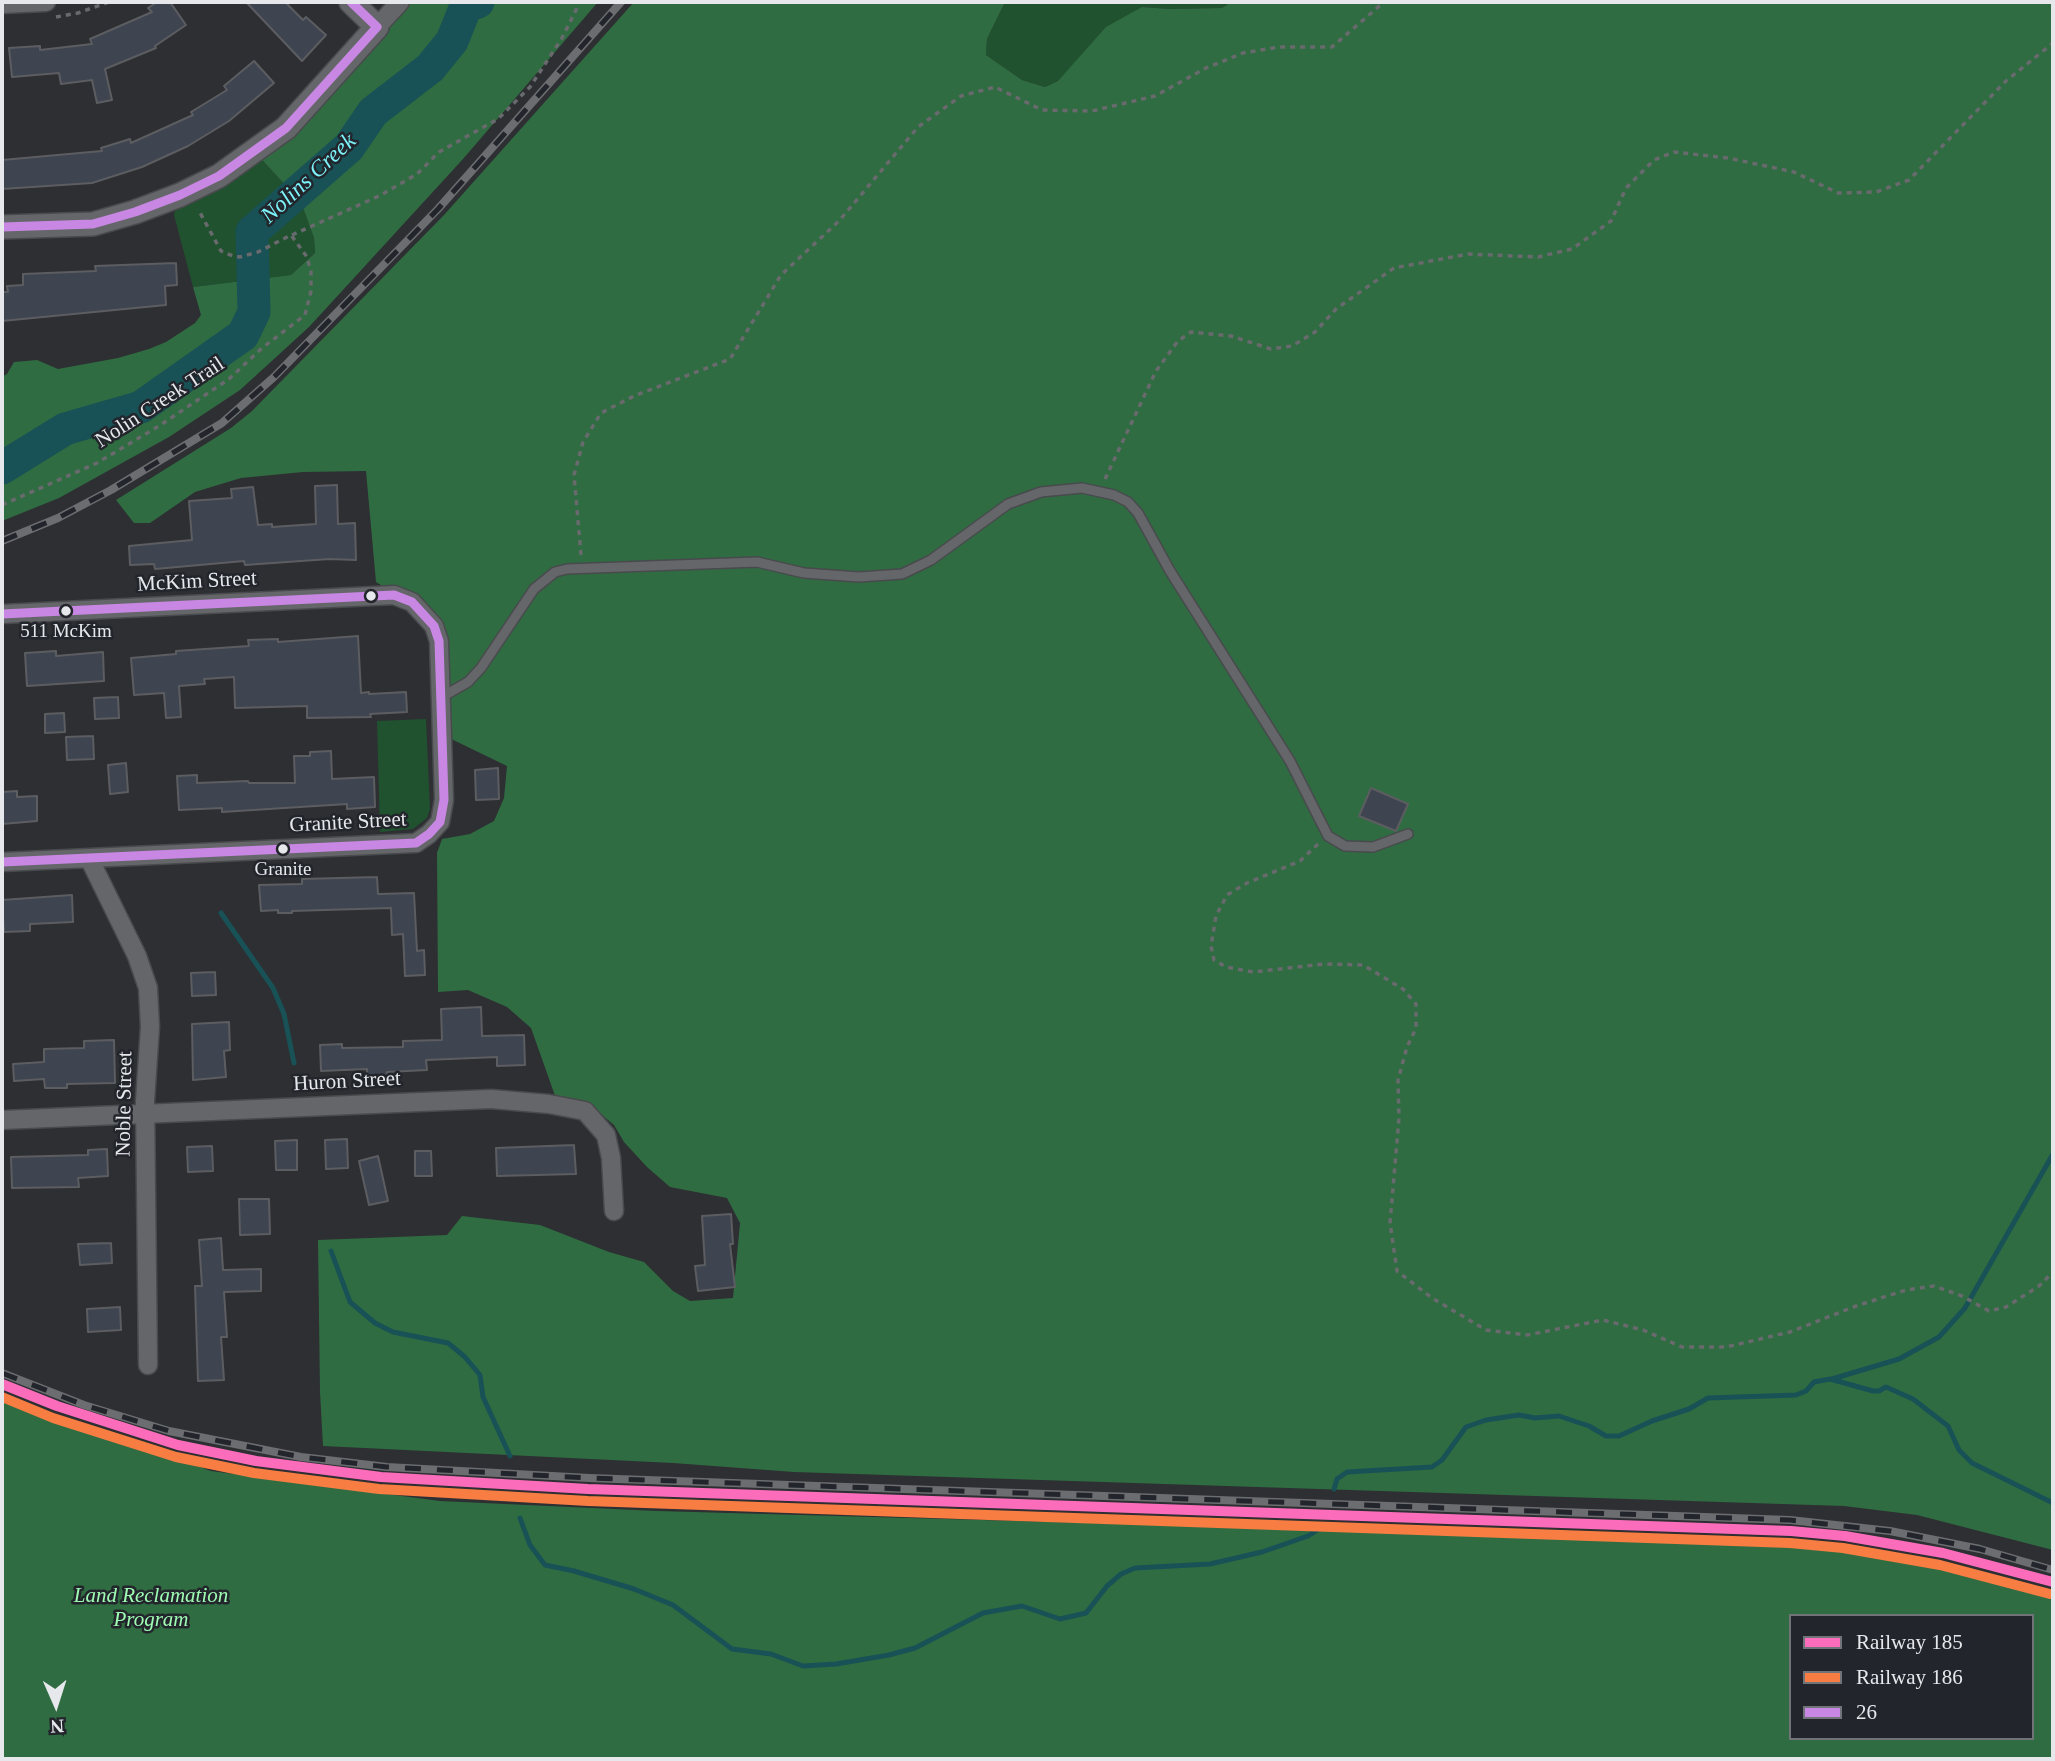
<!DOCTYPE html>
<html>
<head>
<meta charset="utf-8">
<style>
	body { margin:0 }
	#map { position:relative; width:2055px; height:1761px; overflow:hidden; background:#2d2f33; font-family:Georgia,serif }
	canvas { display:block }
	.frame { position:absolute; inset:0; border:4px solid #e6e8ec; pointer-events:none }
	.legend { position:absolute; left:1789px; top:1614px; width:245px; height:126px; box-sizing:border-box; background:#22252b; border:2px solid #707378; margin:0; padding:9px 12px; list-style:none; font-size:21px; color:#e6e8ec }
	.legend li { display:flex; align-items:center; gap:14px; height:35px }
	.legend b { width:35px; border:2px solid #707378 }
	.north { position:absolute; left:21px; top:1670px; width:70px; height:70px; -webkit-text-stroke:5px #22252b; paint-order:stroke; rotate:177deg; font-size:19px; font-weight:700; line-height:28px; text-align:center; color:#e6e8ec }
	.north::after { content:''; display:block; margin:auto; width:24px; height:32px; background:#e6e8ec; clip-path:polygon(50% 0,100% 100%,50% 72%,0 100%) }
</style>
</head>
<body>
<div id="map">
<canvas width="2055" height="1761"></canvas>
<div class="frame"></div>
<ul class="legend">
<li><b style="height:9px;background:#fb6dba"></b>Railway 185</li>
<li><b style="height:9px;background:#f77d43"></b>Railway 186</li>
<li><b style="height:9px;background:#c787e3"></b>26</li>
</ul>
<div class="north">N</div>
</div>
<script>
const g = document.querySelector('canvas').getContext('2d');
g.lineJoin = 'round';
function fillPath(path, color) { g.fillStyle = color; g.fill(path, 'evenodd'); }
const toPath = rows => new Path2D(rows.map(r => 'M' + r).join(''));
function stroke(path, color, width, dash) { g.strokeStyle = color; g.lineWidth = width; g.lineCap = dash ? 'butt' : 'round'; g.setLineDash(dash || []); g.stroke(path); }
function label(font, color, halo, rows, align = 'center') {
  g.font = font + ' Georgia,serif'; g.lineWidth = 5; g.setLineDash([]); g.textBaseline = 'middle'; g.strokeStyle = halo; g.fillStyle = color; for (const [text, x, y, turn = 0] of rows) {
    g.save(); g.translate(x, y); g.rotate((+turn || 0) * Math.PI / 180); g.textAlign = isNaN(turn) ? turn : align; if (halo) g.strokeText(text, 0, 0); g.fillText(text, 0, 0); g.restore();
  }
}
fillPath(toPath([
	[1005,2,1231,2,1222,8,1169,9,1142,7,1079,59,1058,81,1045,87,1022,80,986,55,987,39],
	[253,150,301,202,314,238,315,253,291,275,193,287,174,215,179,194],
	[426,719,430,809,427,818,413,829,380,832,377,721]
]), '#20522f');
fillPath(toPath([
	[399,2,598,2,463,159,309,327,240,390,169,437,59,498,2,521,2,377,7,374,14,362,37,360,58,369,118,358,149,349,166,342,195,323,201,315,193,287,291,275,315,253,314,238,301,202,253,150],
	[634,2,1005,2,987,39,986,55,1022,80,1045,87,1058,81,1106,27,1142,7,1169,9,1222,8,1231,2,2053,2,2053,1550,1917,1515,1844,1506,794,1472,673,1463,323,1446,320,1392,318,1240,447,1235,462,1216,540,1225,609,1252,644,1262,673,1291,690,1301,733,1298,740,1223,727,1198,670,1187,647,1167,624,1142,614,1125,602,1115,587,1110,559,1107,531,1028,507,1007,468,990,438,992,437,853,442,839,470,834,494,821,504,798,507,766,443,735,440,640,394,593,376,582,366,471,303,472,241,478,195,492,150,523,134,523,116,500,231,428,252,411,444,215],
	[2,1395,211,1471,440,1501,657,1511,1737,1541,1860,1550,1955,1568,2053,1594,2053,1759,2,1759],
	[1791,1616,2032,1616,2032,1738,1791,1738]
]), '#306c41');
stroke(toPath([
	[221,913,273,988,284,1014,294,1063],
	[331,1251,350,1302,375,1323,393,1332,448,1343,465,1357,480,1375,483,1397,510,1456],
	[1832,1379,1899,1359,1939,1337,1965,1308,2053,1154],
	[1334,1489,1337,1479,1347,1472,1432,1467,1442,1460,1466,1427,1486,1420,1519,1415,1535,1418,1559,1416,1589,1426,1606,1436,1619,1436,1652,1421,1689,1409,1708,1398,1796,1395,1806,1391,1814,1382,1830,1379,1873,1391,1879,1391,1886,1387,1913,1399,1948,1426,1959,1450,1972,1463,2053,1503],
	[520,1518,530,1545,545,1565,574,1571,634,1589,673,1605,732,1649,771,1654,803,1666,836,1664,889,1655,915,1648,983,1613,1022,1606,1060,1619,1086,1613,1107,1586,1121,1574,1135,1568,1210,1564,1262,1552,1308,1536,1319,1529]
]), '#185256', 5);
stroke(toPath([
	[2,468,65,429,141,407,243,335,254,312,252,232,349,147,373,112,430,68,452,41,466,6,478,2]
]), '#185256', 33);
const building = toPath([
	[157,2,170,2,186,25,155,46,156,48,105,69,112,100,97,103,92,80,61,84,59,73,12,77,9,48,40,46,40,50,92,44,90,39,152,12,148,8,157,2],
	[246,2,285,2,303,20,306,17,326,35,302,61,246,2],
	[254,61,274,83,229,121,188,146,142,167,92,183,2,189,2,160,102,151,101,148,130,139,131,143,193,115,191,112,227,90,224,86,254,61],
	[176,263,177,285,165,286,166,305,2,321,2,292,8,292,7,286,23,285,23,274,96,271,95,266,176,263],
	[337,485,338,524,355,523,356,560,329,559,245,565,244,561,155,569,154,564,130,565,129,546,192,540,189,501,232,498,231,489,253,487,258,525,272,524,272,527,316,524,315,486,337,485],
	[358,636,361,693,369,692,369,694,406,692,407,712,370,714,371,717,307,718,307,706,235,708,234,677,204,679,205,684,179,686,181,717,166,718,164,693,134,695,131,658,176,654,176,651,249,646,248,640,278,639,278,642,358,636],
	[56,651,56,656,103,652,104,681,27,686,25,653,56,651],
	[118,697,119,718,95,719,94,698,118,697],
	[64,713,65,732,45,733,45,714,64,713],
	[93,736,94,759,67,760,66,737,93,736],
	[331,751,332,779,374,777,375,807,347,809,347,804,222,812,222,808,179,810,177,776,197,775,197,783,248,781,249,783,295,783,294,756,310,756,310,752,331,751],
	[126,763,128,792,110,794,108,765,126,763],
	[498,768,499,799,476,800,475,770,498,768],
	[1371,788,1408,804,1396,831,1359,816,1371,788],
	[17,791,17,797,37,796,37,821,2,824,2,792,17,791],
	[377,877,378,894,414,893,417,951,424,950,425,975,405,976,403,934,392,935,391,908,292,911,292,913,278,913,278,910,261,911,259,885,302,884,302,879,377,877],
	[72,895,73,922,30,924,30,931,4,932,2,900,72,895],
	[215,972,216,995,192,996,191,973,215,972],
	[481,1007,482,1036,524,1035,525,1065,497,1066,497,1057,426,1060,427,1070,387,1072,387,1075,367,1075,367,1069,321,1071,320,1045,342,1044,342,1048,403,1047,403,1041,442,1040,441,1009,481,1007],
	[229,1022,230,1050,224,1051,226,1077,193,1080,192,1024,229,1022],
	[114,1040,115,1083,67,1084,67,1088,45,1088,44,1079,14,1081,13,1064,44,1062,44,1049,84,1048,84,1041,114,1040],
	[347,1139,348,1168,326,1169,325,1140,347,1139],
	[297,1140,297,1170,276,1170,275,1141,297,1140],
	[574,1145,576,1174,497,1176,496,1148,574,1145],
	[212,1146,213,1171,188,1172,187,1147,212,1146],
	[107,1149,108,1176,78,1178,79,1187,12,1188,11,1157,88,1155,88,1150,107,1149],
	[415,1151,431,1151,432,1176,415,1176,415,1151],
	[378,1156,388,1201,369,1205,359,1161,378,1156],
	[239,1199,269,1199,270,1234,240,1235,239,1199],
	[731,1214,733,1244,730,1244,735,1287,698,1291,695,1266,705,1265,702,1216,731,1214],
	[221,1238,223,1270,261,1269,261,1291,224,1292,227,1337,221,1337,224,1380,198,1381,195,1286,202,1286,199,1240,221,1238],
	[111,1243,112,1263,80,1265,78,1244,111,1243],
	[120,1307,121,1330,88,1332,87,1309,120,1307]
]);
fillPath(building, '#3e4450');
stroke(building, '#5c5d60', 2);
const service = toPath([
	[440,698,468,682,481,668,534,589,555,572,567,569,757,562,804,573,859,577,902,574,931,560,1008,504,1041,492,1082,488,1114,495,1128,502,1138,513,1170,571,1290,761,1328,836,1345,846,1373,847,1408,834]
]);
const minor = toPath([
	[2,4,46,2],
	[377,27,400,2],
	[2,614,394,595,412,602,434,626,439,641,444,800,440,822,429,834,416,843,2,862],
	[89,858,137,956,148,988,150,1027,145,1101,148,1365],
	[2,1120,491,1099,549,1104,585,1111,606,1135,611,1158,614,1211]
]);
const tertiary = toPath([
	[2,227,93,224,135,212,180,195,219,176,286,128,377,27,351,2]
]);
stroke(service, '#484a4d', 12);
stroke(minor, '#484a4d', 21);
stroke(tertiary, '#484a4d', 26);
stroke(toPath([
	[56,17,78,13,109,2],
	[292,235,379,196,417,174,439,152,498,119,530,87,562,38,580,2],
	[1105,479,1156,371,1178,341,1191,332,1231,336,1271,349,1292,346,1315,332,1336,309,1394,268,1468,254,1538,257,1572,249,1611,221,1626,188,1654,160,1674,152,1728,158,1794,172,1838,193,1876,192,1909,180,2006,81,2053,43],
	[2,505,97,463,159,426,229,379,261,349,305,315,311,291,311,272,307,257,291,235,258,252,240,257,233,256,221,251,198,209],
	[581,555,574,475,583,442,601,413,634,396,730,359,781,275,839,221,918,127,961,96,995,87,1042,110,1092,111,1155,96,1206,68,1243,53,1279,47,1332,47,1384,2],
	[1318,844,1300,861,1247,883,1227,895,1216,916,1211,946,1214,960,1226,967,1253,972,1324,964,1363,965,1403,989,1416,1004,1416,1028,1407,1047,1398,1080,1399,1118,1390,1223,1397,1271,1432,1298,1486,1330,1527,1335,1603,1320,1643,1330,1682,1347,1726,1347,1790,1332,1856,1306,1906,1290,1934,1286,1962,1296,1989,1311,2006,1307,2039,1286,2053,1272]
]), '#686a6d', 3.5, [5, 5]);
stroke(service, '#656669', 9);
stroke(minor, '#656669', 18);
stroke(tertiary, '#656669', 23);
const rail = toPath([
	[2,541,58,518,111,490,222,423,274,377,438,209,621,2],
	[2,1373,84,1405,169,1431,301,1457,387,1467,589,1478,1790,1520,1890,1531,1980,1549,2053,1570]
]);
stroke(rail, '#6c6d70', 8);
stroke(rail, '#22252b', 5, [16]);
stroke(toPath([
	[2,227,93,224,135,212,180,195,219,176,286,128,377,27,351,2],
	[2,614,394,595,412,602,434,626,439,641,444,800,440,822,429,834,416,843,2,862]
]), '#c787e3', 9);
stroke(toPath([
	[2,1384,57,1406,178,1445,256,1461,381,1477,588,1489,1791,1531,1845,1536,1943,1553,2053,1582]
]), '#fb6dba', 10);
stroke(toPath([
	[2,1397,53,1418,176,1457,254,1473,379,1489,588,1501,1790,1543,1843,1548,1940,1565,2050,1594]
]), '#f77d43', 10);
for (const [x, y, r, color] of [
	[371,596,6,"#e6e8ec"],
	[66,611,6,"#e6e8ec"],
	[283,849,6,"#e6e8ec"]
]) { const dot = new Path2D(); dot.arc(x, y, r, 0, 2 * Math.PI); g.fillStyle = color; g.fill(dot); stroke(dot, '#22252b', 2.5); }
label('19px', '#e6e8ec', '#22252b', [
	["511 McKim",66,632],
	["Granite",283,870]
]);
label('21px', '#e6e8ec', '#22252b', [
	["Nolin Creek Trail",160,403,-33],
	["McKim Street",197,582,-3],
	["Granite Street",348,823,-3],
	["Huron Street",347,1082,-3],
	["Noble Street",125,1104,-89]
]);
label('italic 21px', '#9efbb2', '#22252b', [
	["Land Reclamation",151,1596],
	["Program",151,1620]
]);
label('italic 23px', '#7cf2f9', '#22252b', [
	["Nolins Creek",309,179,-43]
]);
</script>
</body>
</html>
